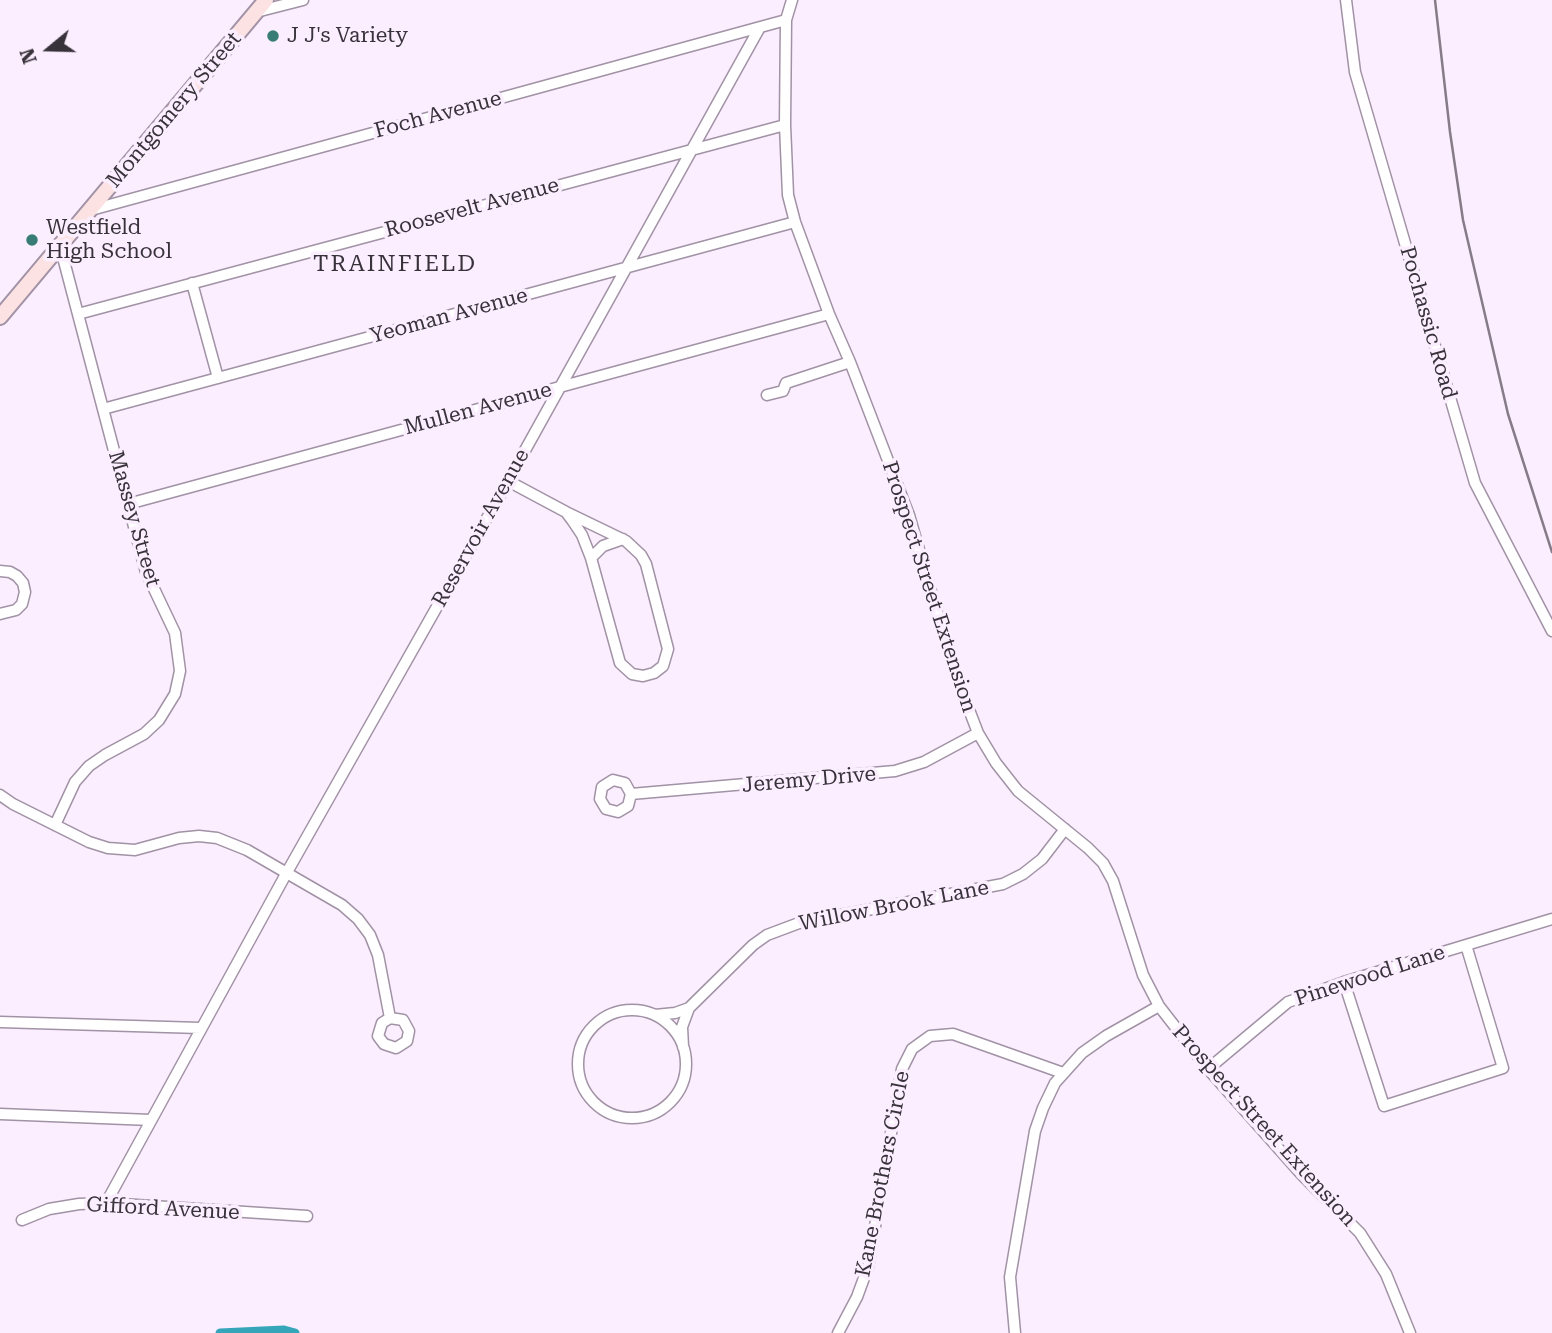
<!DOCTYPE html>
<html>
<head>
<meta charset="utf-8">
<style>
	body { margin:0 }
	#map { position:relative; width:1552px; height:1333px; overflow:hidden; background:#fbeeff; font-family:"Roboto Serif",serif }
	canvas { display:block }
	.north { position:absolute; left:14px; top:14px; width:70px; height:70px; -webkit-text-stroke:5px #fbeeff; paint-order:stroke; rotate:251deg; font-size:19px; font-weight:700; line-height:28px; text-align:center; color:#38323a }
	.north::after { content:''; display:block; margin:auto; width:24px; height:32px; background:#38323a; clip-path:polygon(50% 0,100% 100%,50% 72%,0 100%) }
</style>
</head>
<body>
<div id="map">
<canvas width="1552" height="1333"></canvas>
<div class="north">N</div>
</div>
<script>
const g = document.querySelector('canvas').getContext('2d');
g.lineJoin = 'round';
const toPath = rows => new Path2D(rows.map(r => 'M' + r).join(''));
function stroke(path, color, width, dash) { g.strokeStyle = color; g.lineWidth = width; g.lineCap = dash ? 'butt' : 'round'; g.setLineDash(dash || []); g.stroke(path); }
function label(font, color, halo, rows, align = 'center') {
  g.font = font + ' "Roboto Serif",serif'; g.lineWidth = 7; g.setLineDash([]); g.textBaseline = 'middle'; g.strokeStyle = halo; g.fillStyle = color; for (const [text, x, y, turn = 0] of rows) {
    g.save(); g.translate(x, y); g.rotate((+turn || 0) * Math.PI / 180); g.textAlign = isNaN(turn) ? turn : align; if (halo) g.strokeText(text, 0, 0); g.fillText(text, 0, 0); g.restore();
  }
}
stroke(toPath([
	[220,1333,284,1330,295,1333]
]), '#35a6ba', 9);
const minor = toPath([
	[792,0,786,20,785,125,788,195,795,222,829,314,850,362,909,515,953,668,978,733,996,763,1018,791,1088,848,1103,863,1113,881,1143,975,1159,1006,1208,1069,1302,1175,1360,1233,1386,1274,1410,1333],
	[1346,0,1355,72,1475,483,1552,631],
	[256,12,303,0],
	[91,210,786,20],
	[192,283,218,378],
	[78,314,785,125],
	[767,395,783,391,786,383,850,362],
	[103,409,795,222],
	[508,481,566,512,572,520,582,535,591,558,620,663,632,674,643,676,654,673,663,666,668,649,646,564,641,555,626,541,566,512],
	[128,504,829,314],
	[591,558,603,546,623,539],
	[0,571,10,572,17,576,23,583,25,592,22,604,16,610,0,614],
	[631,794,625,783,613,780,602,787,600,799,606,809,618,812,628,806,631,794,895,771,924,762,978,733],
	[0,795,13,804,89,842,108,848,135,850,179,838,199,836,217,838,247,850,342,905,358,919,370,935,378,955,390,1018,382,1023,378,1036,384,1044,396,1048,407,1041,409,1031,403,1020,390,1018],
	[55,825,75,782,89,766,105,755,144,734,159,720,175,694,180,671,175,633,146,572,60,246],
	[1344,982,1384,1106,1503,1068,1466,945],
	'578 1064a54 54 0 1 1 108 0a54 54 0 1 1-108 0Z',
	[655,1015,675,1013,689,1008],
	[0,1022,200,1028],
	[683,1047,682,1027,689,1008,753,945,767,935,799,923,1003,884,1023,874,1042,859,1065,829],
	[1208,1069,1288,1002,1344,982,1552,919],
	[0,1114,151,1120],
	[106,1203,286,874,508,481,760,27],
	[22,1220,49,1209,79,1204,106,1203,307,1216],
	[838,1333,857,1297,868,1267,902,1069,912,1049,930,1036,953,1034,1063,1073],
	[1015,1333,1010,1277,1035,1131,1043,1108,1055,1083,1082,1053,1106,1036,1159,1006]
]);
const secondary = toPath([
	[0,317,266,0]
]);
stroke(minor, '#a192a5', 13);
stroke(secondary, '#a192a5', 18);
stroke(minor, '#fff', 10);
stroke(secondary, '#fde2e3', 14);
stroke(toPath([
	[1435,0,1450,132,1463,220,1508,414,1552,552]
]), '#857c87', 2.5);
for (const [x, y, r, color] of [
	[273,36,7,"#377d75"],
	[32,240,7,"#377d75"]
]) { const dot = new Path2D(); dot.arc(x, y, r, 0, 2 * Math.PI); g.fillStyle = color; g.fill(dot); stroke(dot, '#fbeeff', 2.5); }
label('21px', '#38323a', '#fbeeff', [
	["J J's Variety",287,36],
	["Westfield",46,228],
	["High School",46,252]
], 'left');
label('21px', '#38323a', '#fbeeff', [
	["Montgomery Street",174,110,-50],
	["Foch Avenue",438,115,-15],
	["Roosevelt Avenue",472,208,-15],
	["Yeoman Avenue",449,316,-15],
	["Pochassic Road",1428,323,74],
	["Mullen Avenue",478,409,-15],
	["Massey Street",134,519,74],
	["Reservoir Avenue",481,528,-61],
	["Prospect Street Extension",929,587,72],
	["Jeremy Drive",809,780,-5],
	["Willow Brook Lane",894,906,-11],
	["Pinewood Lane",1370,976,-18],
	["Prospect Street Extension",1264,1126,48],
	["Kane Brothers Circle",883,1174,-79],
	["Gifford Avenue",163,1209,3]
]);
g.letterSpacing = '2px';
label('23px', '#38323a', '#fbeeff', [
	["TRAINFIELD",395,264]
]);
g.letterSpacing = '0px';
</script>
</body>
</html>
